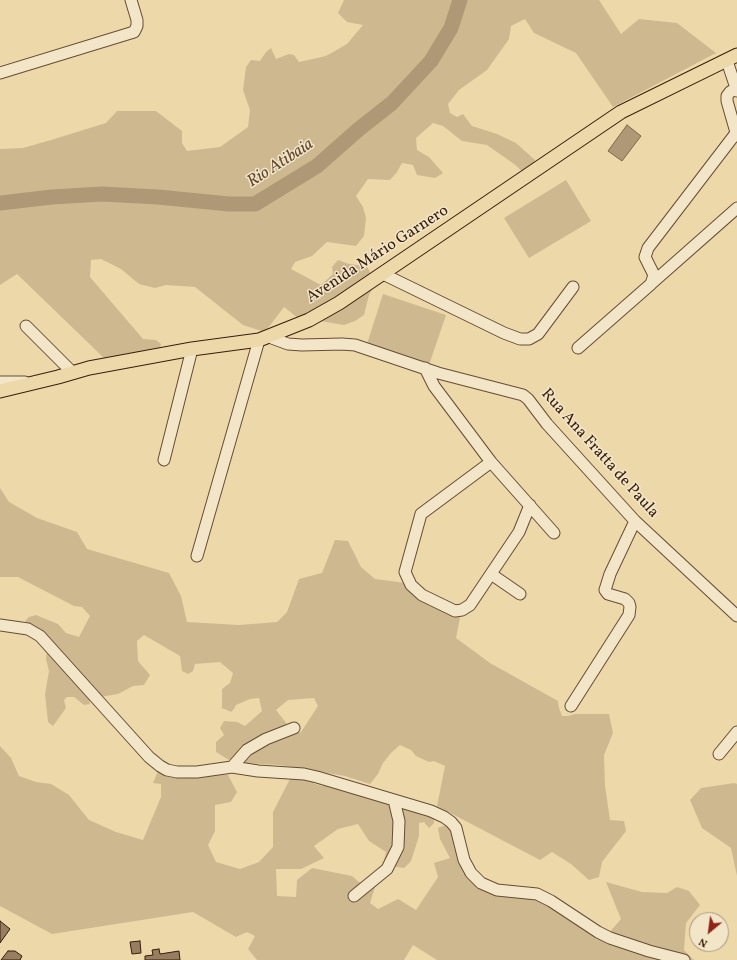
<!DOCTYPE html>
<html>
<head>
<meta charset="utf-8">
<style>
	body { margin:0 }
	#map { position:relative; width:737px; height:960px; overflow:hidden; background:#edd8aa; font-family:Vollkorn,serif }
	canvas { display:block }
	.north { position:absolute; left:689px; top:912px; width:40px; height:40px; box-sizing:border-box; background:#f3e6c8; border:1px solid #a8967d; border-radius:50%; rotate:209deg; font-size:11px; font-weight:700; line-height:16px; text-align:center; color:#381d0d }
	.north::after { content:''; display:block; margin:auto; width:14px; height:18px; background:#8f2418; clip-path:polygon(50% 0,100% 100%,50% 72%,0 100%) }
</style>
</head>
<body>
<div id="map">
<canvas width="737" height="960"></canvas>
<div class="north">N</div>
</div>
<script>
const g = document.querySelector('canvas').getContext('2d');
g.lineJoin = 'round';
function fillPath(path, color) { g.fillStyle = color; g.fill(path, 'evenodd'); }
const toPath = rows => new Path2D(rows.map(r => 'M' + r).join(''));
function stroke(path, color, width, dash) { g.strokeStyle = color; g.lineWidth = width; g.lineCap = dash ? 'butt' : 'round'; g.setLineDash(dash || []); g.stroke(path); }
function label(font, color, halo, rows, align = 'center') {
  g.font = font + ' Vollkorn,serif'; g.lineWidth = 3; g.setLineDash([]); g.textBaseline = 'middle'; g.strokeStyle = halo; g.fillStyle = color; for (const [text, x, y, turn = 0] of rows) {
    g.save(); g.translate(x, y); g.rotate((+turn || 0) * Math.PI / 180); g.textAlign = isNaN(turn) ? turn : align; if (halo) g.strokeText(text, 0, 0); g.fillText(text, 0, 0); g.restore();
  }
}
fillPath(toPath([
	[344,0,599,0,621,34,639,19,677,23,716,53,613,107,576,53,534,33,525,19,511,26,509,39,487,70,459,90,448,104,450,113,457,117,463,114,472,126,497,134,516,143,535,160,532,167,523,172,514,164,487,145,462,141,443,126,433,123,416,138,417,150,429,157,443,173,435,178,417,175,413,165,402,163,397,172,390,180,368,179,356,196,363,207,366,218,364,236,356,246,327,242,312,256,295,262,291,269,321,285,333,274,332,267,338,260,349,264,367,266,372,277,373,288,369,295,364,315,355,321,344,325,320,321,312,310,298,318,284,307,265,332,243,325,195,287,166,285,155,288,139,284,121,269,101,259,91,260,90,277,143,339,156,340,161,344,159,352,128,353,106,360,17,274,0,285,0,149,23,148,51,140,106,123,117,111,156,111,182,131,182,143,187,151,220,147,248,127,250,110,243,90,246,67,251,60,260,61,266,52,271,48,276,59,289,54,294,55,299,62,326,56,347,44,363,25,347,22,338,13],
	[566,180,591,221,529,258,504,218],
	[383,294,446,315,429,365,367,344],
	[0,488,9,502,37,518,77,532,87,549,169,573,181,596,187,622,239,625,277,622,287,612,299,579,322,573,335,540,348,541,361,567,375,579,406,583,452,607,460,618,456,638,490,663,558,701,559,708,562,716,568,716,575,714,609,714,613,733,604,755,605,786,610,820,624,821,626,831,602,862,599,877,589,880,571,864,552,852,540,860,437,806,445,766,434,761,429,762,416,756,411,750,400,745,391,753,383,763,378,774,370,784,345,776,280,765,243,763,262,743,283,736,301,732,318,706,314,698,288,700,276,710,287,724,229,760,216,752,216,742,224,735,220,728,224,721,237,722,245,726,262,711,259,698,250,699,236,705,234,709,231,712,222,708,222,689,230,683,233,673,220,662,195,664,193,671,188,674,182,671,180,656,144,635,137,641,138,661,150,675,144,685,133,686,118,694,100,697,89,695,90,704,84,705,74,697,67,697,64,700,66,708,53,726,48,722,45,694,49,671,46,659,48,638,32,625,25,621,29,617,36,615,58,624,66,633,79,637,90,616,82,607,74,606,18,577,0,577],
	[0,746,11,758,19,776,36,782,51,784,69,795,89,820,116,832,143,840,161,797,161,784,153,783,158,771,214,773,228,775,237,792,231,802,215,805,215,831,208,845,216,862,240,869,259,862,273,847,273,812,291,777,310,780,315,784,323,786,328,783,434,818,434,823,429,828,424,822,419,823,419,836,411,861,404,868,383,865,386,852,369,841,358,824,338,829,314,846,324,858,301,869,276,869,277,896,296,897,297,880,312,868,352,876,359,882,376,884,370,903,378,909,398,899,416,910,438,877,434,863,450,858,440,839,438,828,448,824,453,830,468,876,539,897,608,934,621,919,606,882,642,892,667,893,677,887,689,891,700,905,686,923,684,950,694,960,437,960,413,945,404,960,257,960,248,949,255,936,247,932,236,937,193,912,52,934,0,906],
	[734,783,737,784,737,876,731,848,702,828,690,800,701,788]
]), '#ceb88f');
const water = toPath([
	[627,125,641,136,622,161,608,151,627,125]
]);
fillPath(water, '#af9875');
stroke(water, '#7f674b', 1);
stroke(toPath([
	[0,203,52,197,102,194,158,197,229,204,255,204,317,166,359,129,392,103,431,61,451,28,460,0]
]), '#af9875', 15);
const building = toPath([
	[0,921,10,929,0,943,0,921],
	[140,941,141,953,132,954,130,942,140,941],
	[159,949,160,954,179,951,180,960,145,960,145,956,153,955,152,950,159,949],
	[8,951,15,951,22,956,20,960,1,960,8,951]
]);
fillPath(building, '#967e5f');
stroke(building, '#381d0d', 1);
const minor = toPath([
	[727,61,737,91],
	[0,73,134,32,137,26,137,20,131,0],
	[736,88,730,92,727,96,727,101,737,136],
	[383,274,504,333,520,339,529,339,538,334,573,287],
	[651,284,737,208],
	[26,326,73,373],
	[269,337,288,344,302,345,342,344,355,345,438,373,523,395,528,399,547,424,635,521,737,616],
	[578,348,651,284,654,275,645,257,648,248,736,133],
	[425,368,434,386,491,462,421,514,405,572,411,585,422,595,455,611,462,610,470,605,519,532,530,505],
	[0,382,25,382],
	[164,460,192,349],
	[491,462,554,533],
	[197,556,259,340],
	[491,574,520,594],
	[0,625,28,629,40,636,149,757,160,766,167,770,177,772,197,772,232,767,258,771,304,774,317,777,431,811,444,817,451,822,456,828,464,860,471,873,481,883,497,890,537,894,551,901,598,932,610,938,649,951,684,960],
	[571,706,629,615,630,607,629,603,625,599,608,594,605,590,610,574,635,521],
	[719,754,737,732],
	[232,767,247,750,266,739,294,728],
	[354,896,387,869,398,847,399,821,394,800]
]);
const major = toPath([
	[0,391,58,377,89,368,192,349,259,340,309,320,339,303,621,112,737,55]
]);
stroke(minor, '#654c34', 13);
stroke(major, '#381d0d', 15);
stroke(minor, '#f3e6c8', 11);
stroke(major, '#edd8aa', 13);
label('16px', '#381d0d', '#f3e6c8', [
	["Avenida Mário Garnero",378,255,-33],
	["Rua Ana Fratta de Paula",599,454,48]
]);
label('italic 17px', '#624831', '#f3e6c8', [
	["Rio Atibaia",281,164,-33]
]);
</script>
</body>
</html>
